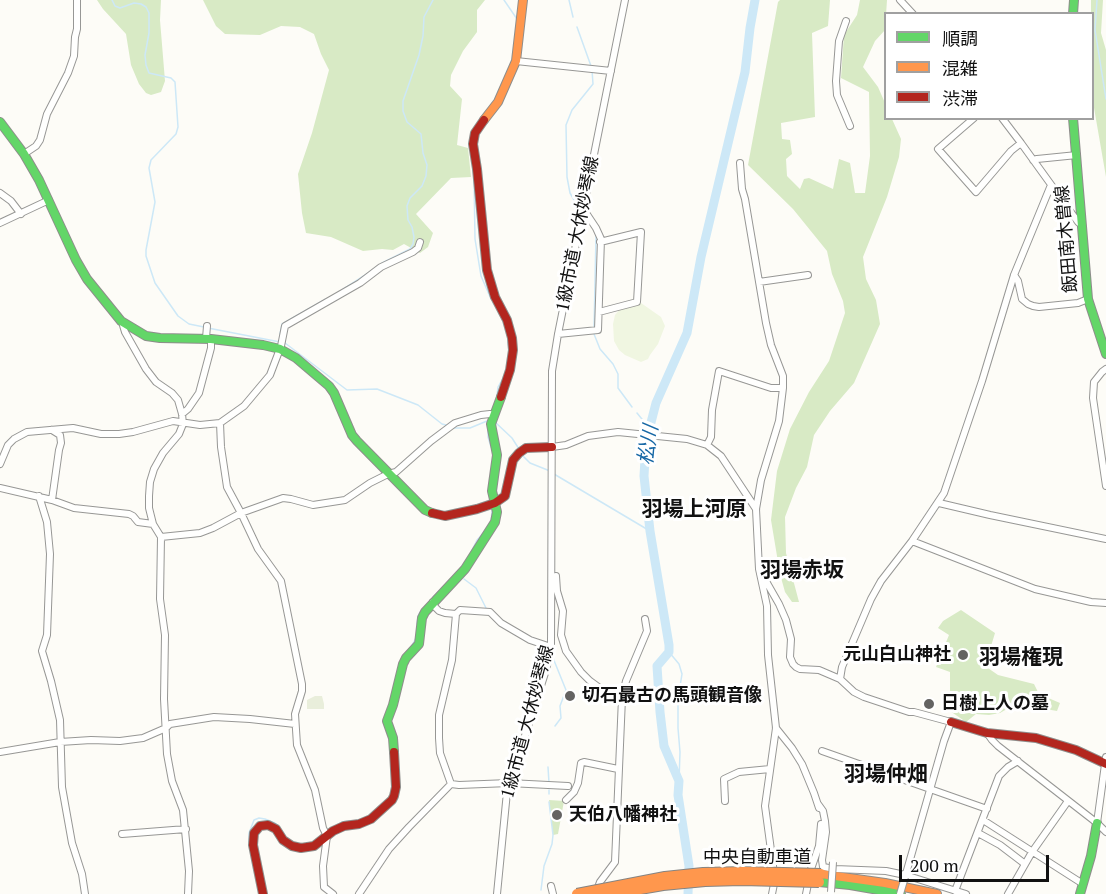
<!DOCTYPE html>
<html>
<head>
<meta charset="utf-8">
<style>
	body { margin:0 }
	#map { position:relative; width:1106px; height:894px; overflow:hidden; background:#fdfcf7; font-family:"PT Serif","Noto Sans JP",serif }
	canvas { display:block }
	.legend { position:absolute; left:884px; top:12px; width:210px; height:108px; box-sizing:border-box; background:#fff; border:2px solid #a0a0a0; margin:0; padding:8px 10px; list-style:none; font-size:18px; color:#111 }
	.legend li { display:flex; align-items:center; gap:12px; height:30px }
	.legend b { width:30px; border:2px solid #a0a0a0 }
	.scale { position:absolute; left:899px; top:855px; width:150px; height:27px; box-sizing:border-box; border:3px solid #111; border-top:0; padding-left:8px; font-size:18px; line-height:21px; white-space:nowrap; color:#111; -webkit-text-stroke:4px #fff; paint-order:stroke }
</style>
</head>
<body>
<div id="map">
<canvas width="1106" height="894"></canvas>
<ul class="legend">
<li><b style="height:8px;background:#63d668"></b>順調</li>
<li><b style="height:8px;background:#ff974d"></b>混雑</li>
<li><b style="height:8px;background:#b3261e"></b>渋滞</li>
</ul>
<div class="scale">200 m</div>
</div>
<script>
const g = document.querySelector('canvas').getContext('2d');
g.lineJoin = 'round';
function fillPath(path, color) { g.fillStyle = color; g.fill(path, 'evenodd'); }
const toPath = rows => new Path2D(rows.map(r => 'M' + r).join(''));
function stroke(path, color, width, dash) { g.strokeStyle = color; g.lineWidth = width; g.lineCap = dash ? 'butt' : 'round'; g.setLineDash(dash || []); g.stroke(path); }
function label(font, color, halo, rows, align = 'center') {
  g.font = font + ' "PT Serif","Noto Sans JP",serif'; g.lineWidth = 6; g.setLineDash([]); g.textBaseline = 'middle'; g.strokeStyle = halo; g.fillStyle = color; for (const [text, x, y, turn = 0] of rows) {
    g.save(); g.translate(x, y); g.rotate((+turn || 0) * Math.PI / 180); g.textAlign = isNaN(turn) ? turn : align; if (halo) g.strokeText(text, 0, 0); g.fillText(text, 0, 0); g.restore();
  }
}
fillPath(toPath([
	[97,0,161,0,160,20,165,81,161,92,151,95,146,93,139,84,131,65,126,34,103,9],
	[203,0,485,0,477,10,477,32,463,51,451,75,450,86,462,99,457,145,468,148,471,177,451,178,416,214,433,233,428,247,420,253,404,244,393,250,382,249,363,251,331,237,306,233,302,213,298,174,312,133,329,70,321,54,314,34,300,27,281,26,260,35,225,34,216,26],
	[780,0,830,0,828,26,812,33,815,117,781,123,782,139,790,140,792,154,786,159,787,176,800,189,804,179,809,178,833,189,839,159,850,163,855,193,865,193,870,156,869,92,841,78,844,35,857,15,860,0,887,0,885,30,875,41,863,67,878,87,885,103,886,118,892,119,901,139,899,157,887,197,863,257,866,279,876,300,880,324,854,383,830,411,814,435,807,467,796,488,785,517,786,553,799,602,792,602,785,592,780,574,771,520,777,471,790,429,809,392,829,361,845,313,843,301,832,274,827,251,793,209,748,165,778,2],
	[1091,0,1103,0,1101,33,1106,50,1106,177,1093,102,1092,14,1091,13],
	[961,610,995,633,985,666,998,675,1034,684,1039,694,1060,703,1057,711,1028,706,1012,706,1000,713,989,715,976,714,966,722,950,711,950,672,936,667,949,635,938,628,943,621],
	[549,800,564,801,558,834,553,835]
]), '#d8eac5');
fillPath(toPath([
	[315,696,322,696,324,704,324,709,307,709,307,700]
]), '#e9eedb');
fillPath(toPath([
	[641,303,661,317,665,326,658,344,650,355,648,359,641,362,625,355,619,350,614,341,613,324,615,315,620,309]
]), '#f0f6e1');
stroke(toPath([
	[112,0,115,6,120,8,134,3,141,4,146,7,149,13,149,33,145,55,146,65,149,73,171,78,175,82,178,127,176,134,151,160,149,168,155,202,146,250,146,256,155,283,178,316,189,324,204,327],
	[504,0,517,19],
	[569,0,573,17],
	[1097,0,1095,30,1106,99],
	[577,27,591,66],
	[474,178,475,239,481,276,491,299],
	[580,210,570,193,567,177,566,125,572,110,593,84,592,70],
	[382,263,410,249,413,244,414,237,412,227,408,220,407,206,410,198,422,186,426,176,427,165,423,153,421,134,407,122,403,111,403,101,419,55,423,36,424,17,433,0],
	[342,290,373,270],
	[208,328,280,342],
	[594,329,596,235],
	[280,334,282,324,326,299],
	[594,334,600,349,613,364,618,374,618,388,632,407],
	[508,342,509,352],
	[285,343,347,390,377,389,418,405,442,424,446,425],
	[497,395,498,387,502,380],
	[637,413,650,429],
	[495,422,512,438,519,449],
	[454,428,470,428,487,421],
	[488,428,488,437,491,447],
	[523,456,530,463,550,471],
	[554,474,650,531],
	[491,522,492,511],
	[470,554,477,540,485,531],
	[464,579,476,588,486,608],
	[433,597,440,590],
	[417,624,418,616,420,612],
	[411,647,416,638],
	[669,652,679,664,682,674,678,699,678,728,680,752,679,781],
	[553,658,566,690,560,706,561,718,555,726],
	[548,767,549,783],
	[549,790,549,794],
	[339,824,342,822,349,821],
	[249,842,249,833,254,820,259,818,265,819,275,823,278,826],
	[618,860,619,832],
	[541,890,544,866,552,844,553,835,549,802]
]), '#cde8f7', 1.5);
stroke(toPath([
	[688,894,689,866,678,795,679,781,664,746,660,712,657,666,669,652,669,645,650,531,644,476,646,442,656,403,687,333,701,257,745,72,750,28,755,0]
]), '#cde8f7', 9);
const street = toPath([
	[900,0,913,14],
	[846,21,839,41,836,81,837,95,850,126],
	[516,61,611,71],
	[974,118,938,149,976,192,1011,151,1021,143],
	[1002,118,1021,143,1078,222,1082,225],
	[24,154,36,146,40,140,47,114,68,73,74,56,75,37,77,29,77,0],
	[1033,160,1037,159,1077,155],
	[740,163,742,189,745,199,766,323,771,345,783,376,783,388,779,421,761,480,756,509,759,569,767,606,768,655,776,728,765,806,773,865,774,884,772,894],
	[0,193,11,201,21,214],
	[0,223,49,200],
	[1014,275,1018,281,1022,299,1028,304,1033,306,1039,307,1078,303,1088,299],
	[759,282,808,275],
	[599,312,637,302,641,232,600,242],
	[122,322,125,332,146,369,156,382,172,393,178,400,182,414,183,424,179,434,163,453,154,469,150,482,149,496,149,508,153,524,161,537,160,599,165,635,164,699,167,754,172,781,183,810,189,871,188,894],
	[558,334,598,330,601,239,596,228,584,210],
	[206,338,207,326],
	[1106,369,1102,372,1094,382,1093,398,1106,486],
	[182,414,188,409,199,393,211,348,211,339],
	[220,423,221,447,227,487,241,513,258,549,281,581,302,684,302,691,295,714,297,745,315,790,323,828,327,836,323,866,324,887,333,894],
	[52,430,60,435,61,443,59,450,52,500],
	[707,445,711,437,712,410,719,371,771,388,783,388],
	[552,447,566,445,588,436,618,432,687,439,707,445,721,456,756,509],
	[0,464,8,445,14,439,27,432,73,428,101,434,119,434,133,432,173,421,200,425,220,423,244,406,270,375,281,346,285,326,360,283,381,267,413,252,418,248,420,242],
	[0,488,52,500,74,508,129,514,133,516,138,522,153,524],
	[39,496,47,522,50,554,47,635,42,651,51,681,60,720,62,787,72,843,82,874,85,894],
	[939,503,990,515,1106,539],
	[161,537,200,533,213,528,241,513,283,498,291,499,313,505,345,500,370,483,388,474,396,472,431,441,455,423,481,415,490,414],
	[912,541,1035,589,1091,602,1106,603],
	[556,576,557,591,563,611,561,635,566,651,581,672,590,681,601,689,622,698],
	[763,576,779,604,786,620,791,639,790,657,793,664,796,667,800,669,819,670,840,679,854,692,864,697,909,712,914,712,951,722,944,741,905,877],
	[433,602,435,607,439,611,445,613,456,614],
	[840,679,842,667,871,599,881,581,912,541,944,493,982,381,1014,275,1051,185],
	[776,728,792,748,802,764,814,793,819,808],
	[987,733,992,740,998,746,1097,823,1106,832],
	[822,751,987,809],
	[0,752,60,742,91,740,120,741,143,738,166,728,170,724,214,717,250,719,295,724],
	[451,784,440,753,439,738,439,715,452,660,456,614,460,610,490,612,501,623,530,640,551,647],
	[451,784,459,785,509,783,568,786],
	[566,800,574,792,578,783,581,763,584,762,618,769],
	[725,801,724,779,739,772,770,769],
	[818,804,823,811,825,821,826,832,822,860,823,867,835,869,886,871,905,875,966,894],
	[983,820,1083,884],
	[1097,823,1106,757],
	[978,833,1000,845,1025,864],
	[122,834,186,829],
	[551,886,553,894],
	[597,890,600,882,615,862,622,698,626,681,647,631,645,619],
	[955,891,999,776,1008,767,1018,761],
	[359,894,389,849,409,827,451,784],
	[497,894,507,792,546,670,551,647,552,371,558,334,625,0],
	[806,894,811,869,819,846,821,824],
	[1008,894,1032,852,1068,801]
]);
const fast = toPath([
	[1073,14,1074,0],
	[1073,118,1088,299,1106,354],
	[0,122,24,154,39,180,76,260,87,279,121,321,146,336,160,338,211,339,263,345,280,349,296,358,329,386,334,393,352,435,357,441,425,510,432,513],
	[394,752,393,738,387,721,393,705,403,664,406,658,419,644,422,618,425,612,465,569,495,522,497,512,492,491,497,455,491,424,501,397],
	[819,882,850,885,901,894],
	[1080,894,1091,856,1097,823]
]);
const slow = toPath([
	[484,120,498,102,516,61,523,0],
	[821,874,885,883,937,894]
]);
const jam = toPath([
	[484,120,475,133,473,144,477,169,487,270,495,297,507,320,512,338,513,350,510,370,501,397],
	[432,513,445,516,477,509,495,503,505,496,513,460,519,453,526,448,552,447],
	[951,722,987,733,1036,738,1076,750,1106,764],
	[263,894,253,845,254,833,260,826,268,825,276,829,283,840,292,846,301,848,314,846,333,831,344,826,359,824,371,819,392,800,394,796,396,787,394,752]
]);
stroke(street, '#979795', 8);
stroke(fast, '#8e8d8b', 10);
stroke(slow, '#8e8d8b', 10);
stroke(jam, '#8e8d8b', 10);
stroke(street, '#fffffe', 6);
stroke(fast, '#63d668', 8);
stroke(slow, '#ff974d', 8);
stroke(jam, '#b3261e', 8);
const streetBridge = toPath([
	[831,892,833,862],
	[900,894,905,877]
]);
const slowBridge = toPath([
	[577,894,665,877,703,873,745,872,821,874],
	[612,894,663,885,705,881,742,880,819,882]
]);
stroke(streetBridge, '#979795', 8, []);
stroke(slowBridge, '#858482', 12, []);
stroke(streetBridge, '#fffffe', 6);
stroke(slowBridge, '#ff974d', 10);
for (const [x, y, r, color] of [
	[963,655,6,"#646362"],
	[570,696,6,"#646362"],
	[929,704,6,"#646362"],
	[557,815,6,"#646362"]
]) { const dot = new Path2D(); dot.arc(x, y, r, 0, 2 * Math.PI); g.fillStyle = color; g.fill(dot); stroke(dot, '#fff', 2); }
label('18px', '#111', '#fff', [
	["1級市道 大休妙琴線",578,234,-79],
	["飯田南木曽線",1067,239,-95],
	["1級市道 大休妙琴線",528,722,-75],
	["中央自動車道",757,858]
]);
label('bold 18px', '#111', '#fff', [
	["元山白山神社",951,655,"right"],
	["切石最古の馬頭観音像",582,696],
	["日樹上人の墓",941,704],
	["天伯八幡神社",569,815]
], 'left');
label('italic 20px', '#1768a6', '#fff', [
	["松川",649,445,-81]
]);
label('bold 21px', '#111', '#fff', [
	["羽場上河原",694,510],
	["羽場赤坂",802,571],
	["羽場権現",1021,658],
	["羽場仲畑",886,775]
]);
</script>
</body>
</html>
